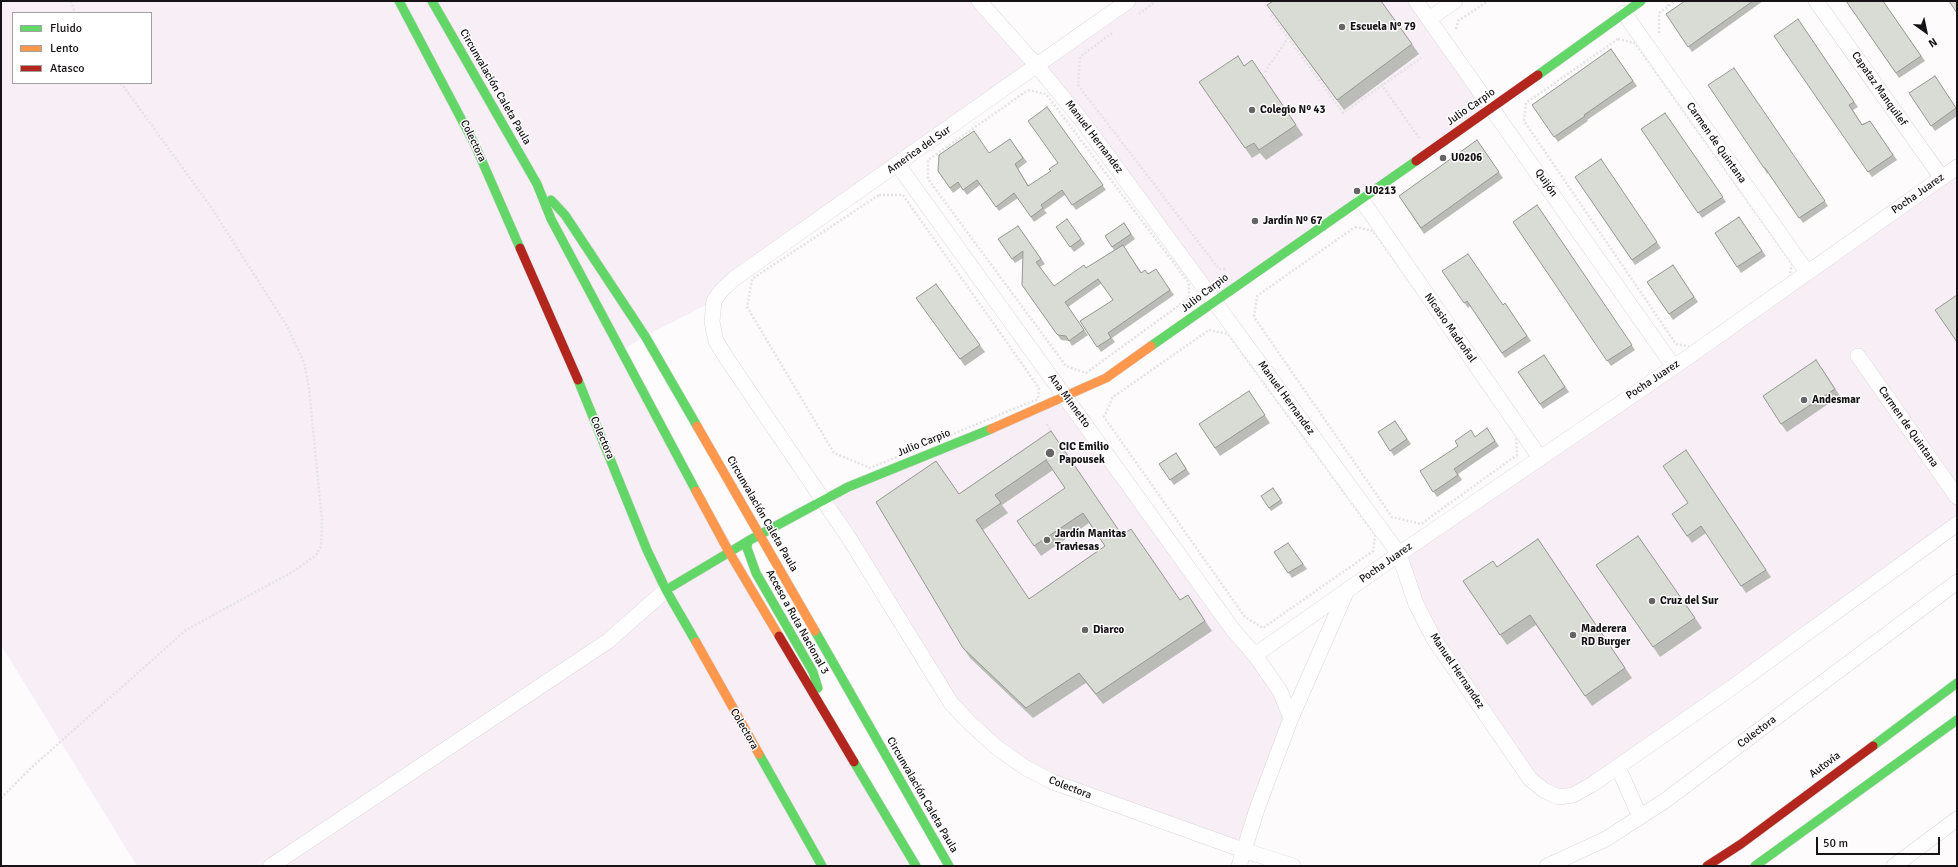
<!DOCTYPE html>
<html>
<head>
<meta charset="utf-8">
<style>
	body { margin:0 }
	#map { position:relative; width:1958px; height:867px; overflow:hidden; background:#fdfbfc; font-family:Signika,sans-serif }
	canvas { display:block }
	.frame { position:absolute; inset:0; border:2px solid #161215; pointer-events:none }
	.legend { position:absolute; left:12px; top:12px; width:140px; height:72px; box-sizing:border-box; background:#fff; border:1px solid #a2a0a1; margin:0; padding:5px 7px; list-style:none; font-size:12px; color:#161215 }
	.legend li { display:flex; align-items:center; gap:8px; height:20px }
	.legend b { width:20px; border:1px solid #a2a0a1 }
	.north { position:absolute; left:1906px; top:12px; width:40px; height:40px; -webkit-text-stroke:3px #fff; paint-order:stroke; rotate:147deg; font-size:11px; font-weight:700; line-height:16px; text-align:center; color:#161215 }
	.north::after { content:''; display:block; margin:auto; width:14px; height:18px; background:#161215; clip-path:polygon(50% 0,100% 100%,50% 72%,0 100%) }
	.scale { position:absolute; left:1816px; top:837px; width:124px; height:18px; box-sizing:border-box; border:2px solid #161215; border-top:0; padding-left:5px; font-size:12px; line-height:14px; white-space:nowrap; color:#161215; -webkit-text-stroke:3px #fff; paint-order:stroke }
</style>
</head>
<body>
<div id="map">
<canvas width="1958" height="867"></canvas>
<div class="frame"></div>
<ul class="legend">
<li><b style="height:5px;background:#63d668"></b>Fluido</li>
<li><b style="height:5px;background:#ff974d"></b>Lento</li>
<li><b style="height:5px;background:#b3261e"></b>Atasco</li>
</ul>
<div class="north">N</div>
<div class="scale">50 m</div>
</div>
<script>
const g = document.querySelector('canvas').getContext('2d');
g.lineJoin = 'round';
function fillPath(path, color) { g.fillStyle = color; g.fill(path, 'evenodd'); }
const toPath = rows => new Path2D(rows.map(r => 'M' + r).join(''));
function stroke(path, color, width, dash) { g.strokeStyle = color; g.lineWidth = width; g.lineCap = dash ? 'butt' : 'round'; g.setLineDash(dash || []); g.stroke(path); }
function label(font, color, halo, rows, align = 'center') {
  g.font = font + ' Signika,sans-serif'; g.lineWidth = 3; g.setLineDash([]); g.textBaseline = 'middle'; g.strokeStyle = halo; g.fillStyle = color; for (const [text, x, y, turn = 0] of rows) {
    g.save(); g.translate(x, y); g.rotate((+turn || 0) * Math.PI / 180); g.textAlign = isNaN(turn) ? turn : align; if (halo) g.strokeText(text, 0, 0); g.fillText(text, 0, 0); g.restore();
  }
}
fillPath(toPath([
	[1,1,979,1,1037,66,1128,1,1416,1,1493,108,1215,301,1037,66,714,301,645,336,621,351,916,866,137,866,1,645],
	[13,13,151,13,151,83,13,83],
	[1957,167,1957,524,1573,795,1545,791,1434,639,1399,554],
	[1065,396,1291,718,1243,850,1053,782,969,722,823,500]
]), '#f8eef5');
const street = toPath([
	[979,1,1037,66,1083,122,1399,554,1416,604,1434,639,1530,779,1545,791,1559,797,1573,795,1593,784,1734,686,1957,524],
	[1128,1,735,278,721,291,714,301,712,322,716,341,727,359,849,538,951,703,969,722,996,747,1026,768,1053,782,1243,850,1293,866],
	[1416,1,1674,367],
	[1816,1,1942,178],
	[1624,13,1807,272],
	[1429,19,1455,1],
	[898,165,1233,630,1255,655,1280,691,1291,718],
	[1361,199,1540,458],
	[1858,356,1957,497],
	[1255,655,1399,554,1674,367,1957,167],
	[1618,767,1640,817],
	[271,866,608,641,666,590],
	[1239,866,1257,809,1291,718,1347,590],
	[1547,866,1606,839,1666,800,1957,582],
	[1894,866,1957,819]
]);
const fast = toPath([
	[399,1,475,145,520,248],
	[432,1,537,184,551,219,696,491],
	[1538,75,1641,1],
	[551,200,565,215,645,336,697,426],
	[1151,346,1416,161],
	[578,380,647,550,666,590,696,642],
	[748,541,747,548,756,573,813,672,818,688],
	[666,590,748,541,848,487,991,429],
	[815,631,949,866],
	[1873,746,1957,683],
	[759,754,822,866],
	[854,762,916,866],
	[1755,866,1957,720]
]);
const slow = toPath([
	[697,426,815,631],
	[991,429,1106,378,1151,346],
	[696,491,729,552,779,636],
	[696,642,759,754]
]);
const jam = toPath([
	[1416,161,1538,75],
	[520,248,578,380],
	[779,636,854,762],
	[1707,866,1741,844,1873,746]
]);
stroke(street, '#dad7d9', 16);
stroke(fast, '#dad7d9', 10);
stroke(slow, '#dad7d9', 10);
stroke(jam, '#dad7d9', 10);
stroke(toPath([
	[71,1,75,13],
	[1665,1,1669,6],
	[1139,14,1156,1],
	[1271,15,1343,113,1421,58],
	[1456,29,1458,21,1488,1],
	[1112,33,1080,57,1078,85,1219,269,1226,269],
	[1659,33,1659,13,1676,1],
	[1618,39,1635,43,1792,264,1789,278,1691,347,1676,344,1524,121,1526,103,1618,39],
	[1265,72,1288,38],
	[1379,81,1419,138],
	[1028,90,1046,94,1189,283,1189,298,1086,373,1066,366,928,179,928,160,1028,90],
	[879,195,903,195,1039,388,1038,399,870,468,834,453,747,307,752,279,879,195],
	[1355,227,1373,231,1516,429,1517,455,1421,524,1392,517,1254,317,1257,296,1355,227],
	[1209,330,1228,334,1375,535,1373,551,1263,628,1245,617,1104,417,1113,397,1209,330],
	[1047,424,1051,430],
	[1,798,31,768,186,630,294,571,316,555,321,546,322,521,309,388,304,362,287,326,211,207,121,83]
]), '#e4e4e4', 2.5, [2, 2]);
stroke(street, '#fffeff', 15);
stroke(fast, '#63d668', 9);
stroke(slow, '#ff974d', 9);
stroke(jam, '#b3261e', 9);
fillPath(toPath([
	[1685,1,1763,1,1692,52,1666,14],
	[1846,1,1883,1,1925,61,1899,78],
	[1274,15,1412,44,1419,54,1344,110],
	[1798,19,1858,107,1853,110,1862,124,1870,121,1897,160,1872,177,1774,36],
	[1611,49,1637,86,1587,120,1588,121,1558,142,1532,105],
	[1252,60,1303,135,1266,160,1260,153,1252,158,1199,82,1244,66],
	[1734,68,1828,206,1803,223,1768,173,1767,174,1764,168],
	[1935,76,1957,109,1957,116,1935,131,1909,93],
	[1047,107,1106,190,1076,210,1065,195,1044,210,1047,213,1034,222,1018,198,999,211,980,185,967,195,961,187,953,193,938,171,989,153,1010,139,1027,162,1018,169,1029,186,1051,171,1058,163],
	[1665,113,1726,202,1702,218,1641,129],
	[1477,140,1503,178,1424,234,1399,196],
	[1601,159,1661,248,1635,265,1575,177],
	[1537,205,1635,350,1611,366,1513,222],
	[1739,217,1766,256,1741,273,1715,233],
	[1067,219,1085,244,1074,252,1056,227],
	[1124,223,1135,239,1124,247,1142,273,1148,274,1156,269,1174,295,1112,338,1115,342,1101,352,1080,321,1113,300,1102,283,1068,307,1088,335,1072,346,1069,341,1061,340,1059,337,1022,285,1023,258,1015,263,1012,259,1018,226,1045,264,1040,267,1054,286,1086,268,1114,250,1105,236],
	[1673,265,1698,302,1673,320,1647,282],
	[1442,271,1503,305,1505,303,1531,341,1505,358,1470,306,1468,308],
	[936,284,985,352,965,366,916,298],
	[1544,355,1569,392,1543,409,1518,372],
	[1822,368,1840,396,1787,432,1781,424],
	[1249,391,1270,423,1220,456,1199,424],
	[1395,421,1411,444,1394,456,1378,432],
	[1487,428,1499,446,1458,474,1462,480,1437,497,1420,471,1475,437],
	[1051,431,1122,535,1180,600,1188,595,1212,631,1103,704,1086,683,1033,718,970,658,963,648,959,494],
	[1053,470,1065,488,1034,546,1041,556,1089,523,1105,546,1029,599,983,530,1008,513,1002,505],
	[1686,450,1771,577,1746,593,1706,533,1692,543,1672,514,1688,503],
	[1176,453,1190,474,1174,485,1159,464],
	[1273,488,1283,503,1271,511,1261,496],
	[1638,536,1702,628,1660,657,1596,565],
	[1538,539,1632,678,1592,706,1536,625,1507,645,1463,581,1497,567],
	[1288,543,1307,569,1292,578,1274,552]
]), '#bbbcb7');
const building = toPath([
	[1273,1,1381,1,1412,44,1337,100,1267,5,1273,1],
	[1685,1,1753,1,1688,47,1666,14,1685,1],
	[1846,1,1883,1,1921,56,1896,73,1846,1],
	[1949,1,1957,1,1957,13,1949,1],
	[1798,19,1854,102,1849,105,1862,125,1870,121,1893,155,1868,172,1774,36,1798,19],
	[1611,49,1633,81,1584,115,1585,116,1554,137,1532,105,1611,49],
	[1238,56,1244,66,1252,60,1296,125,1259,150,1254,143,1245,148,1199,82,1238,56],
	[1734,68,1825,201,1799,218,1765,168,1764,168,1708,85,1734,68],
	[1935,76,1956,108,1931,126,1909,93,1935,76],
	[1047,107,1103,185,1072,205,1062,190,1041,205,1043,208,1031,217,1014,193,996,207,977,180,963,190,958,182,950,188,938,171,939,155,974,131,989,153,1010,139,1023,158,1015,164,1028,186,1051,171,1049,169,1058,163,1028,121,1047,107],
	[1665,113,1723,197,1698,213,1641,129,1665,113],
	[1477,140,1499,172,1421,228,1399,196,1477,140],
	[1601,159,1657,242,1632,260,1575,177,1601,159],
	[1537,205,1632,345,1607,361,1513,222,1537,205],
	[1739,217,1762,251,1737,267,1715,233,1739,217],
	[1067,219,1081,239,1070,247,1056,227,1067,219],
	[1124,223,1131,234,1112,247,1105,236,1124,223],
	[1018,226,1041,259,1036,262,1054,286,1084,265,1086,268,1123,245,1141,273,1145,270,1148,274,1156,269,1170,290,1108,333,1111,338,1097,347,1080,321,1113,300,1098,279,1065,302,1084,330,1069,341,1066,336,1058,335,1056,333,1022,285,1023,251,1012,259,998,239,1018,226],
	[1468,254,1503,305,1505,303,1527,336,1502,353,1467,301,1464,303,1442,271,1468,254],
	[1673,265,1694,297,1669,314,1647,282,1673,265],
	[936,284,980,345,960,359,916,298,936,284],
	[1957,295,1957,342,1935,310,1957,295],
	[1544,355,1565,387,1540,404,1518,372,1544,355],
	[1816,360,1835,389,1781,424,1763,396,1816,360],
	[1249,391,1265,415,1215,448,1199,424,1249,391],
	[1395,421,1407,439,1390,451,1378,432,1395,421],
	[1487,428,1495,441,1454,469,1458,475,1433,492,1420,471,1458,446,1455,441,1471,430,1475,437,1487,428],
	[1051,431,1122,535,1131,529,1180,600,1188,595,1205,621,1096,694,1079,673,1026,708,963,648,876,502,936,461,959,494,1051,431],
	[1046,460,1065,488,1017,521,1034,546,1083,513,1105,546,1029,599,976,520,1001,503,995,495,1046,460],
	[1686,450,1766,570,1741,586,1701,526,1687,536,1672,514,1688,503,1663,466,1686,450],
	[1176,453,1186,469,1170,480,1159,464,1176,453],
	[1273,488,1281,500,1269,508,1261,496,1273,488],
	[1638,536,1695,618,1653,647,1596,565,1638,536],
	[1538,539,1625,668,1585,696,1530,615,1500,635,1463,581,1493,561,1497,567,1538,539],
	[1288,543,1303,564,1288,573,1274,552,1288,543]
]);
fillPath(building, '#d9dbd5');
stroke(building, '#989995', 1);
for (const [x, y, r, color] of [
	[1342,27,4,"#676466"],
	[1252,110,4,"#676466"],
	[1443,158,4,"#676466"],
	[1357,191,4,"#676466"],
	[1255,221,4,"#676466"],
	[1804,400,4,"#676466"],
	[1050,453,5,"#676466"],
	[1047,540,4,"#676466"],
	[1652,601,4,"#676466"],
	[1085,630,4,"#676466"],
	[1573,635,4,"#676466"]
]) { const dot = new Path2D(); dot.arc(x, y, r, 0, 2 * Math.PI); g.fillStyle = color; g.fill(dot); stroke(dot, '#fff', 1.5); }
label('bold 11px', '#161215', '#fff', [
	["Escuela N° 79",1350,27],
	["Colegio Nº 43",1260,110],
	["U0206",1451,158],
	["U0213",1365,191],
	["Jardín Nº 67",1263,221],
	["Andesmar",1812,400],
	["CIC Emilio",1059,447],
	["Papousek",1059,460],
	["Jardín Manitas",1055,534],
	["Traviesas",1055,547],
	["Cruz del Sur",1660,601],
	["Maderera",1581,629],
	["RD Burger",1581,642],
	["Diarco",1093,630]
], 'left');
label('11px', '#161215', '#fff', [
	["Circunvalación Caleta Paula",495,87,60],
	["Capataz Manquilef",1879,89,55],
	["Julio Carpio",1471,107,-35],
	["Manuel Hernandez",1094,137,53],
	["Colectora",473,141,64],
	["Carmen de Quintana",1716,143,55],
	["America del Sur",919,150,-35],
	["Quijón",1546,183,55],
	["Pocha Juarez",1918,194,-35],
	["Julio Carpio",1205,293,-37],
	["Nicasio Madroñal",1450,328,55],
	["Pocha Juarez",1653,380,-34],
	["Manuel Hernandez",1286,398,54],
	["Ana Minnetto",1069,401,54],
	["Carmen de Quintana",1908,427,55],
	["Colectora",602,438,67],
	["Julio Carpio",924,443,-22],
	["Circunvalación Caleta Paula",762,514,60],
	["Pocha Juarez",1386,563,-35],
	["Acceso a Ruta Nacional 3",797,622,61],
	["Manuel Hernandez",1457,671,56],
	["Colectora",744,729,60],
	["Colectora",1757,732,-37],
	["Autovía",1825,765,-37],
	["Colectora",1070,788,21],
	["Circunvalación Caleta Paula",922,795,60]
]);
</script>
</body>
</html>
